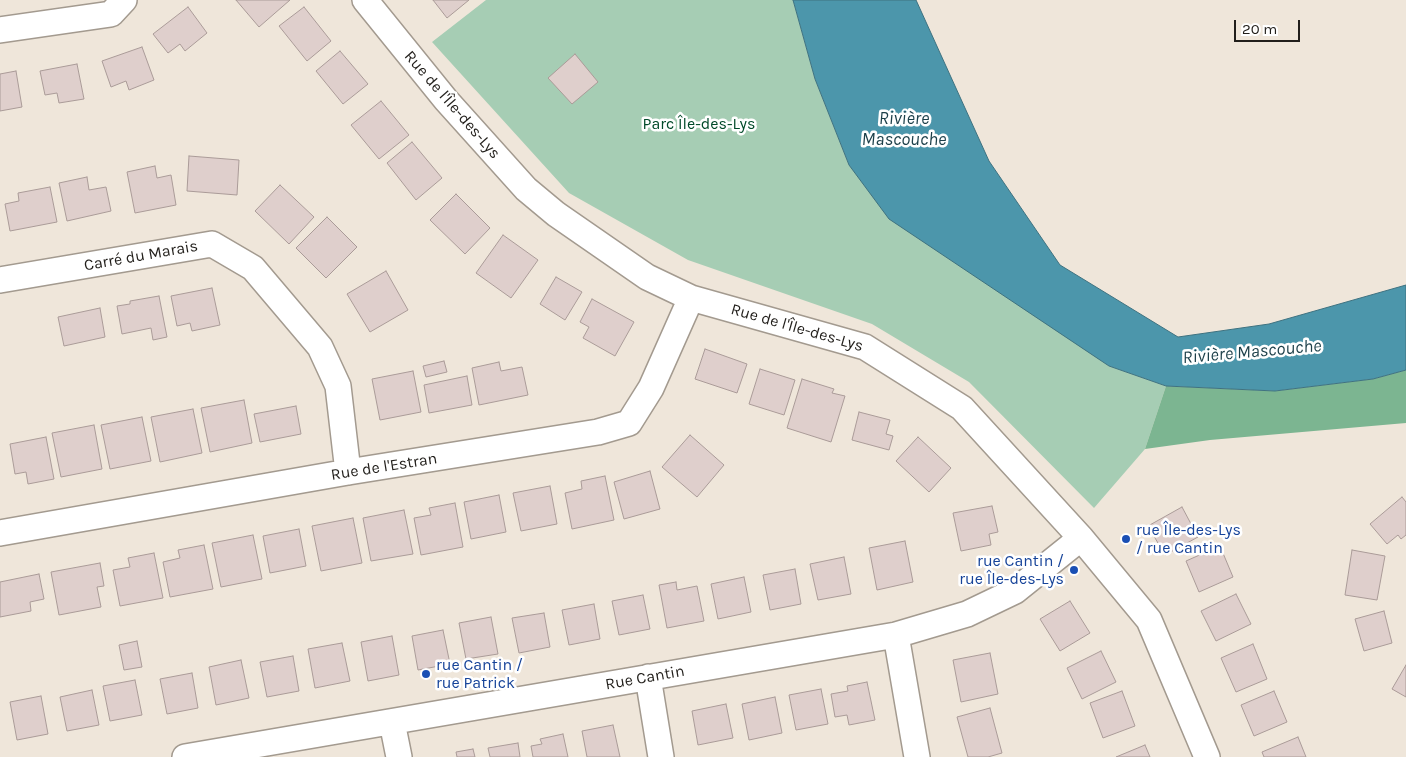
<!DOCTYPE html>
<html>
<head>
<meta charset="utf-8">
<style>
	body { margin:0 }
	#map { position:relative; width:1406px; height:757px; overflow:hidden; background:#efe6da; font-family:Karla,sans-serif }
	canvas { display:block }
	.scale { position:absolute; left:1234px; top:20px; width:66px; height:22px; box-sizing:border-box; border:2px solid #211e1a; border-top:0; padding-left:6px; font-size:15px; line-height:18px; white-space:nowrap; color:#211e1a; -webkit-text-stroke:4px #fff; paint-order:stroke }
</style>
</head>
<body>
<div id="map">
<canvas width="1406" height="757"></canvas>
<div class="scale">20 m</div>
</div>
<script>
const g = document.querySelector('canvas').getContext('2d');
g.lineJoin = 'round';
function fillPath(path, color) { g.fillStyle = color; g.fill(path, 'evenodd'); }
const toPath = rows => new Path2D(rows.map(r => 'M' + r).join(''));
function stroke(path, color, width, dash) { g.strokeStyle = color; g.lineWidth = width; g.lineCap = dash ? 'butt' : 'round'; g.setLineDash(dash || []); g.stroke(path); }
function label(font, color, halo, rows, align = 'center') {
  g.font = font + ' Karla,sans-serif'; g.lineWidth = 5; g.setLineDash([]); g.textBaseline = 'middle'; g.strokeStyle = halo; g.fillStyle = color; for (const [text, x, y, turn = 0] of rows) {
    g.save(); g.translate(x, y); g.rotate((+turn || 0) * Math.PI / 180); g.textAlign = isNaN(turn) ? turn : align; if (halo) g.strokeText(text, 0, 0); g.fillText(text, 0, 0); g.restore();
  }
}
fillPath(toPath([
	[486,0,793,0,815,79,849,165,1109,366,1166,386,1145,449,1094,508,969,382,872,324,688,260,569,193,432,42]
]), '#a6cdb4');
fillPath(toPath([
	[1406,370,1406,423,1210,440,1145,449,1166,386,1275,391,1373,379]
]), '#7cb591');
const water = toPath([
	[793,0,916,0,989,161,1060,265,1178,337,1269,324,1406,285,1406,370,1373,379,1275,391,1166,386,1109,366,889,219,849,165,815,79,793,0]
]);
fillPath(water, '#4c96ab');
stroke(water, '#3f7280', 1);
const building = toPath([
	[236,0,290,0,259,27,236,0],
	[433,0,469,0,447,18,433,0],
	[188,7,207,33,185,51,180,44,168,53,153,34,188,7],
	[304,7,331,41,307,61,279,26,304,7],
	[142,47,154,80,129,90,126,81,111,87,102,61,142,47],
	[340,51,368,84,343,104,316,71,340,51],
	[575,54,598,82,572,104,548,78,575,54],
	[77,64,84,99,59,103,57,93,45,95,40,71,77,64],
	[16,71,22,107,0,111,0,74,16,71],
	[381,101,409,135,379,159,351,125,381,101],
	[412,142,442,178,416,200,387,163,412,142],
	[189,156,239,160,237,195,187,191,189,156],
	[155,166,157,178,171,175,176,205,135,213,127,172,155,166],
	[87,177,89,190,106,187,111,211,67,221,59,183,87,177],
	[280,185,314,217,289,244,255,211,280,185],
	[50,187,57,222,10,231,5,204,19,201,18,193,50,187],
	[456,194,490,228,465,254,430,220,456,194],
	[327,217,357,247,326,278,296,248,327,217],
	[503,235,538,260,511,298,476,273,503,235],
	[386,271,408,310,370,332,347,294,386,271],
	[556,277,582,292,565,320,540,304,556,277],
	[212,288,220,325,192,331,190,323,177,326,171,296,212,288],
	[159,296,167,337,153,340,151,328,122,334,117,306,130,304,130,301,159,296],
	[592,299,634,322,615,356,583,338,589,327,580,322,592,299],
	[100,308,105,337,64,346,58,317,100,308],
	[705,349,747,364,737,393,695,379,705,349],
	[444,361,447,372,426,377,423,366,444,361],
	[499,362,501,371,522,367,528,395,479,405,472,368,499,362],
	[760,369,795,380,784,415,749,404,760,369],
	[413,371,421,412,380,420,372,379,413,371],
	[467,376,472,405,429,413,424,385,467,376],
	[802,379,834,389,832,393,845,396,831,442,787,428,802,379],
	[244,400,252,443,210,452,201,408,244,400],
	[296,406,301,434,260,442,254,414,296,406],
	[193,409,202,453,160,462,151,417,193,409],
	[859,412,890,420,886,434,893,436,889,450,852,440,859,412],
	[142,417,151,461,110,469,101,425,142,417],
	[94,425,102,469,61,477,52,433,94,425],
	[690,435,724,465,697,497,662,467,690,435],
	[46,437,54,479,28,484,26,472,15,474,10,444,46,437],
	[918,437,951,468,929,492,896,461,918,437],
	[650,471,660,509,624,519,614,482,650,471],
	[605,476,614,520,572,529,565,493,582,489,581,481,605,476],
	[550,486,557,524,521,531,513,493,550,486],
	[499,495,506,532,471,539,464,502,499,495],
	[1402,497,1406,502,1406,535,1401,539,1398,535,1387,544,1370,524,1402,497],
	[455,503,463,547,421,555,414,518,431,515,429,508,455,503],
	[992,506,998,532,989,534,991,545,961,551,953,513,992,506],
	[1182,507,1198,537,1165,555,1148,526,1182,507],
	[404,510,413,554,371,561,363,518,404,510],
	[353,518,362,563,321,571,312,526,353,518],
	[299,529,306,566,270,573,263,536,299,529],
	[253,535,262,579,221,587,212,543,253,535],
	[905,541,913,582,877,590,869,548,905,541],
	[204,545,213,589,170,597,163,562,180,558,178,550,204,545],
	[1220,546,1233,577,1199,592,1186,561,1220,546],
	[1352,550,1385,556,1377,600,1345,595,1352,550],
	[154,553,163,598,120,606,113,570,130,567,128,558,154,553],
	[844,557,851,594,818,600,810,564,844,557],
	[100,563,104,586,97,587,101,607,59,615,51,572,100,563],
	[795,569,801,604,770,610,763,575,795,569],
	[39,574,44,599,30,602,31,611,0,617,0,582,39,574],
	[744,577,751,612,718,619,711,584,744,577],
	[676,582,677,590,697,586,704,621,667,628,659,585,676,582],
	[1236,594,1251,624,1216,641,1201,611,1236,594],
	[643,595,650,629,619,635,612,601,643,595],
	[1070,601,1090,633,1060,651,1040,619,1070,601],
	[594,604,600,639,569,645,562,610,594,604],
	[1384,611,1392,643,1364,651,1355,619,1384,611],
	[544,613,550,647,519,653,512,618,544,613],
	[491,617,498,654,466,659,459,623,491,617],
	[443,630,450,664,418,670,412,636,443,630],
	[392,636,399,675,368,681,361,642,392,636],
	[137,641,142,667,124,670,119,645,137,641],
	[342,643,350,681,315,688,308,649,342,643],
	[1253,644,1267,679,1236,692,1221,658,1253,644],
	[1101,651,1116,682,1082,699,1067,668,1101,651],
	[990,653,998,694,961,702,953,660,990,653],
	[293,656,299,691,267,697,260,662,293,656],
	[241,660,249,698,216,705,209,667,241,660],
	[1406,665,1406,697,1392,689,1406,665],
	[192,673,198,708,167,714,160,679,192,673],
	[135,680,142,715,110,721,103,686,135,680],
	[867,682,875,720,849,725,847,715,835,717,831,694,848,691,847,686,867,682],
	[821,689,828,724,796,730,789,695,821,689],
	[92,690,99,725,67,731,60,697,92,690],
	[1122,691,1135,726,1103,738,1090,703,1122,691],
	[1274,691,1287,722,1254,736,1241,705,1274,691],
	[41,696,48,734,17,740,10,702,41,696],
	[775,697,782,733,749,740,742,704,775,697],
	[726,704,733,738,698,745,692,711,726,704],
	[990,708,1002,753,988,757,968,757,957,717,990,708],
	[613,725,620,757,587,757,582,731,613,725],
	[563,734,568,757,533,757,531,746,542,744,540,739,563,734],
	[1298,737,1306,757,1264,757,1262,752,1298,737],
	[518,743,520,757,490,757,488,748,518,743],
	[1145,745,1150,757,1116,757,1145,745],
	[473,749,475,757,457,757,456,752,473,749]
]);
fillPath(building, '#dfcfcc');
stroke(building, '#aa9b98', 1);
const minor = toPath([
	[365,0,446,100,526,189,556,214,647,277,691,298,865,347,962,408,1081,538,1149,620,1207,757],
	[0,30,111,14,124,0],
	[0,280,212,244,253,268,320,347,338,386,348,472],
	[0,533,348,472,598,432,629,423,651,388,691,298],
	[896,635,917,757],
	[648,677,661,757],
	[392,722,399,757],
	[185,757,896,635,967,614,1015,591,1081,538]
]);
stroke(minor, '#a39a8f', 28);
stroke(minor, '#fff', 25);
for (const [x, y, r, color] of [
	[1126,539,5,"#1a4fb4"],
	[1074,570,5,"#1a4fb4"],
	[426,674,5,"#1a4fb4"]
]) { const dot = new Path2D(); dot.arc(x, y, r, 0, 2 * Math.PI); g.fillStyle = color; g.fill(dot); stroke(dot, '#fff', 2); }
label('16px', '#211e1a', '#fff', [
	["Rue de l'Île-des-Lys",452,105,49],
	["Carré du Marais",141,256,-10],
	["Rue de l'Île-des-Lys",797,328,16],
	["Rue de l'Estran",384,467,-9],
	["Rue Cantin",645,678,-10]
]);
label('16px', '#004a29', '#fff', [
	["Parc Île-des-Lys",699,124]
]);
label('16px', '#164399', '#fff', [
	["rue Île-des-Lys",1136,530],
	["/ rue Cantin",1136,548],
	["rue Cantin /",1064,561,"right"],
	["rue Île-des-Lys",1064,579,"right"],
	["rue Cantin /",436,665],
	["rue Patrick",436,683]
], 'left');
label('italic 18px', '#1c3f49', '#fff', [
	["Rivière",904,119],
	["Mascouche",904,140],
	["Rivière Mascouche",1252,352,-5]
]);
</script>
</body>
</html>
